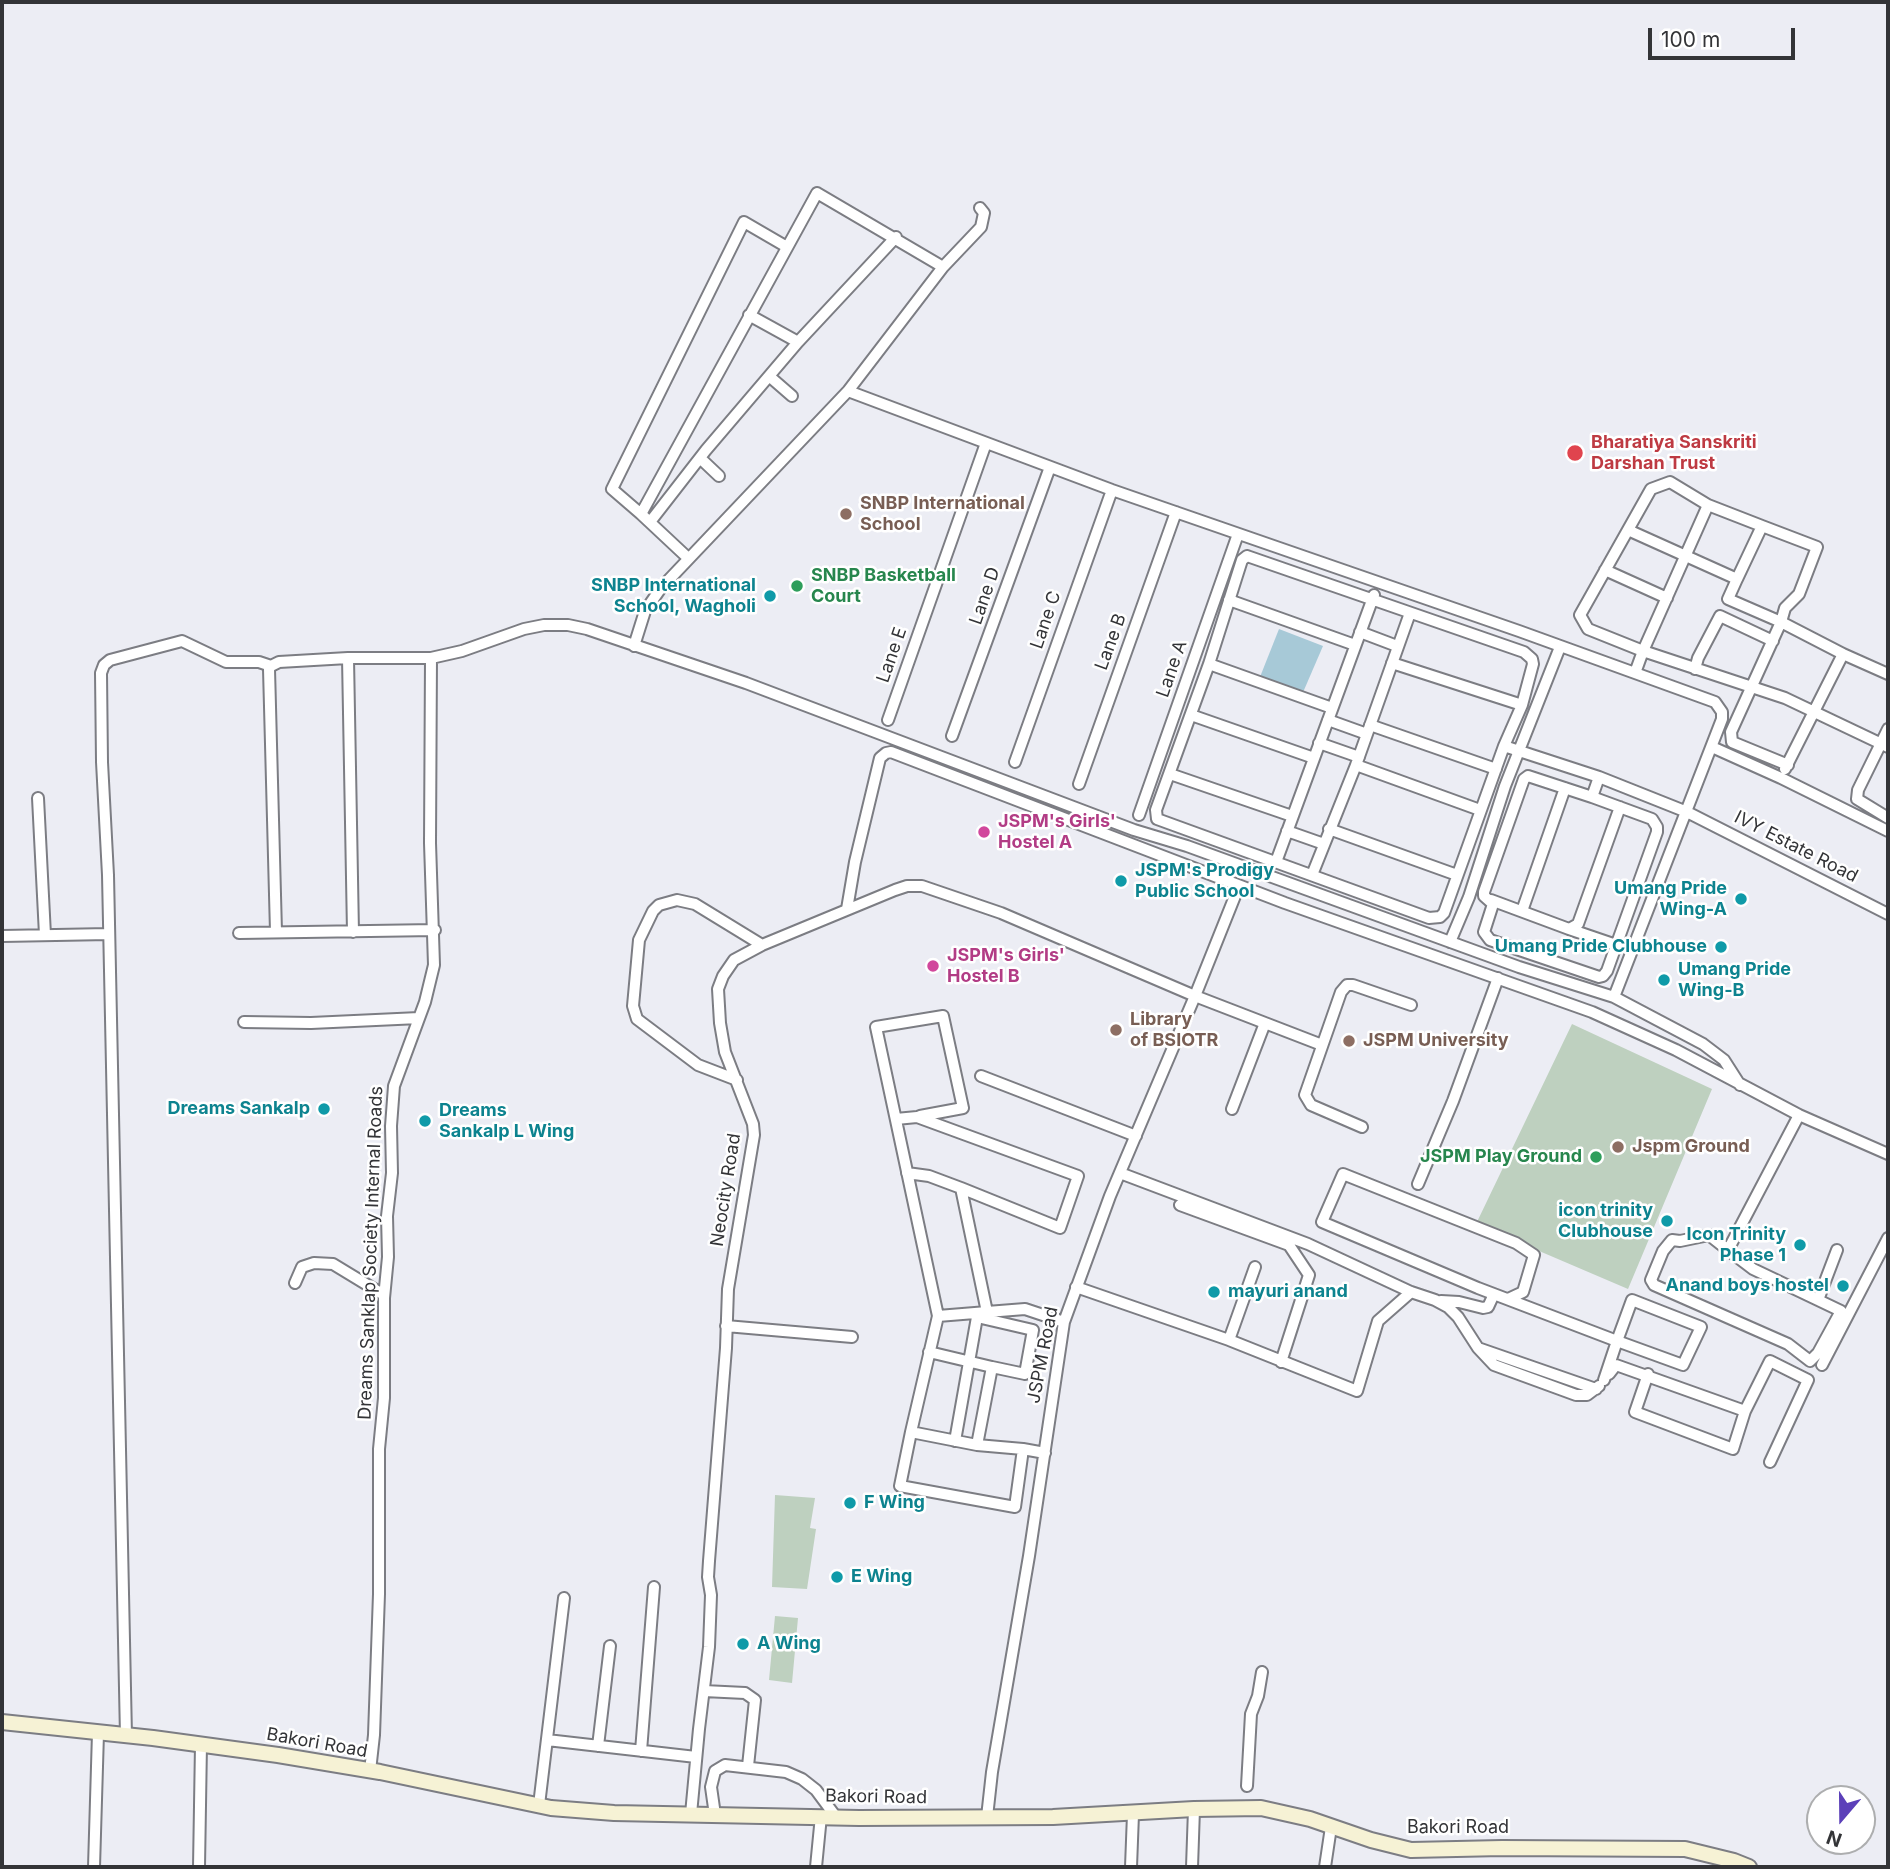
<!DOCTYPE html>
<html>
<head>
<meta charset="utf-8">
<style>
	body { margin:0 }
	#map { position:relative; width:1890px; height:1869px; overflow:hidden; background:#ecedf4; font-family:Inter,sans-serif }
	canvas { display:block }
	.frame { position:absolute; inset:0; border:4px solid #333437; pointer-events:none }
	.north { position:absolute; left:1806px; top:1785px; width:70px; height:70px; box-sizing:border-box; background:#fff; border:2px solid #adaeaf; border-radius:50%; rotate:200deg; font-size:19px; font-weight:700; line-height:28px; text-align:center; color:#333437 }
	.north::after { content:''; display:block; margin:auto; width:24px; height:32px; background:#5c40b9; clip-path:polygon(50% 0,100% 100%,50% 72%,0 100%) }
	.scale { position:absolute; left:1648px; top:28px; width:147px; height:32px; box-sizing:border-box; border:4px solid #333437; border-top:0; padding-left:9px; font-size:21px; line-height:24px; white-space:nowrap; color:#333437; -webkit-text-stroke:5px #fff; paint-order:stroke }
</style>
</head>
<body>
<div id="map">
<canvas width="1890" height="1869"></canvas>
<div class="frame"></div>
<div class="north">N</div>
<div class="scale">100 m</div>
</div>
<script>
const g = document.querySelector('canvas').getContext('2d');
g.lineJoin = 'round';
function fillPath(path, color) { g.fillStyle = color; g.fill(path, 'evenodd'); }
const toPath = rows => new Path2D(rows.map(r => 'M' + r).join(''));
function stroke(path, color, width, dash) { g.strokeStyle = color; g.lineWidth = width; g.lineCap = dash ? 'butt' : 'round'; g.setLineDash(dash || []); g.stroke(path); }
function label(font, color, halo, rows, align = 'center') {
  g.font = font + ' Inter,sans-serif'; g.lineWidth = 5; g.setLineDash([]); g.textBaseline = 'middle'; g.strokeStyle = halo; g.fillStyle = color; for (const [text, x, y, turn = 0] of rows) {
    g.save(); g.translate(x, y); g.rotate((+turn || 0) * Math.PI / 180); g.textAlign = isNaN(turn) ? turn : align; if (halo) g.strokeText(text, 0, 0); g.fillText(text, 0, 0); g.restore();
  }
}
fillPath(toPath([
	[1572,1024,1712,1089,1628,1289,1476,1224],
	[775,1495,815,1498,810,1528,816,1529,807,1589,772,1587],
	[775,1616,798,1618,792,1683,769,1680]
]), '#bed0bf');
fillPath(toPath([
	[1279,629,1323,646,1301,697,1258,682]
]), '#a7c9d7');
const street = toPath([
	[749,315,798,342],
	[769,376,792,396],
	[848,391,1112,490,1519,631,1715,702,1722,712,1722,719,1614,997],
	[700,458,719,476],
	[1708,505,1762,526],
	[641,514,817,193,943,267],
	[650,522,706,450,798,342,896,237],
	[1628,530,1737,579,1762,526,1817,547,1799,594,1785,608,1781,622,1728,599,1737,579],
	[1247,556,1524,652,1532,659,1533,664,1522,705,1504,746,1444,913,1440,917,1429,918,1157,819,1156,810,1209,664,1242,560,1247,556],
	[688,558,641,514,612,489,744,222,787,247],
	[1605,570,1667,598],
	[1229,600,1355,645],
	[1360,632,1397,646],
	[634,646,645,611,661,588,848,391,943,267,981,227,984,213,980,208],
	[348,658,353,932],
	[1392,663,1522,705],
	[1209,664,1332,708],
	[1695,669,1698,658,1720,616,1773,641],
	[1635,673,1643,651,1708,505,1670,482,1651,489,1580,615,1588,629,1643,651,1785,698,1888,747],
	[1191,715,1314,758],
	[888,720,986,443],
	[1328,720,1367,734],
	[1370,725,1496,769],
	[1888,729,1858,790,1857,799,1888,818],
	[952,736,1050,467],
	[1319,743,1359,757],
	[1504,746,1599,777,1687,812,1888,914],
	[1712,747,1781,778,1888,831],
	[1015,762,1112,490],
	[1356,765,1410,613],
	[1788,765,1732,742,1731,732,1781,622,1843,654,1888,674],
	[1785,769,1843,654],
	[1170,774,1292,816],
	[1079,784,1176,512],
	[1592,797,1528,776,1524,779,1484,892,1484,896,1493,904,1484,932,1490,940,1599,977,1603,976,1607,971,1657,832,1657,827,1652,819,1592,797,1599,777],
	[38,798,45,935],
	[1139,815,1238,534],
	[1329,829,1457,875],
	[1287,831,1324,844],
	[1276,862,1374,595],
	[1312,875,1356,765,1480,810],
	[1491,900,1569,929,1578,924,1620,807],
	[847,909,855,862,880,758,886,753,891,752,1285,903,1592,1012,1676,1050,1799,1115,1888,1154],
	[1522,911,1565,788],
	[1569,929,1616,945],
	[276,932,269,669,271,666,279,662,348,658,431,658,462,651,524,629,544,625,568,625,587,629,746,683,1134,830,1187,846,1519,967,1614,997,1703,1044,1724,1060,1740,1085],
	[239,933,435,930],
	[2,936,109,934],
	[1450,942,1469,897,1505,786,1560,647],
	[244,1022,311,1023,419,1018],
	[981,1076,1136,1136],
	[737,1080,698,1065,637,1019,633,1006,639,940,653,911,659,905,677,900,695,904,762,945],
	[1232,1109,1265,1023],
	[920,1116,963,1108,943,1016,876,1027,938,1316,987,1312],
	[896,1119,917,1117,1078,1176,1060,1228,961,1188,987,1312,1025,1309,1064,1322],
	[1362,1127,1311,1105,1305,1095,1341,992,1347,985,1353,985,1411,1005],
	[907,1173,929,1176,961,1188],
	[1120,1173,1308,1244,1411,1292,1435,1300,1448,1307,1458,1317,1478,1348,1596,1389],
	[1418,1184,1453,1101,1498,978],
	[1180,1205,1289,1245,1309,1275,1281,1362],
	[1728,1250,1753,1269,1841,1311,1818,1353,1810,1361,1788,1344,1654,1285,1651,1280,1663,1251,1672,1240,1680,1241,1709,1235,1728,1250,1799,1115],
	[295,1283,302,1267,314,1263,333,1264,384,1295],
	[1076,1287,1229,1340,1357,1391,1378,1321,1411,1292],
	[1508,1299,1523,1292,1534,1255,1516,1243,1343,1174,1322,1222,1478,1288,1617,1341,1632,1300,1701,1327,1683,1365,1617,1341,1604,1380],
	[1818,1300,1837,1250],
	[1441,1301,1459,1302,1483,1308,1488,1307,1494,1294],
	[726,1326,852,1337],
	[1229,1340,1255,1267],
	[1478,1348,1494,1365,1576,1395,1587,1395,1599,1386],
	[929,1352,992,1367,977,1445],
	[1822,1365,1888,1238],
	[1609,1374,1616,1365,1745,1411,1770,1361,1808,1380,1770,1462],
	[1648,1374,1635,1412,1733,1449,1745,1411],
	[911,1432,938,1316],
	[955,1441,977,1317,1033,1330,1025,1374,992,1367],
	[1023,1449,1015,1507,900,1486,911,1432,977,1445,1023,1449,1045,1453],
	[704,1691,745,1693,755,1700,748,1766],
	[126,1735,108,875,102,762,101,673,104,665,110,660,182,641,226,662,259,662,271,666],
	[547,1740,696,1757],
	[598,1746,610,1646],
	[641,1751,654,1587],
	[370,1771,374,1735,379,1594,379,1449,384,1398,384,1298,388,1257,387,1216,392,1173,391,1126,394,1086,425,1002,434,965,430,843,431,658],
	[1247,1786,1251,1714,1258,1696,1262,1672],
	[539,1805,564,1598],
	[691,1814,699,1729,709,1647,711,1595,708,1577,709,1561,726,1348,728,1289,754,1135,753,1124,725,1052,720,1023,718,989,723,976,734,960,762,945,895,890,907,886,922,886,1001,913,1195,996,1322,1045],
	[715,1815,711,1787,715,1771,725,1765,786,1772,802,1779,816,1790,836,1817],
	[987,1817,992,1772,1029,1556,1064,1322,1110,1196,1195,996,1239,886],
	[94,1867,98,1733],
	[199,1867,201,1744],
	[816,1867,821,1816],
	[1131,1867,1133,1814],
	[1192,1867,1194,1809],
	[1325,1867,1331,1827]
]);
const secondary = toPath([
	[2,1722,153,1738,278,1755,380,1772,551,1808,614,1813,859,1818,1053,1817,1194,1809,1261,1808,1310,1819,1371,1840,1411,1850,1502,1848,1685,1849,1734,1861,1749,1867]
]);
stroke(street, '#7c7d83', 14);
stroke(secondary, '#7c7d83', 18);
stroke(street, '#fff', 10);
stroke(secondary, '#f6f2d5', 14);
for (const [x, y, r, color] of [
	[1575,453,9,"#e0444e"],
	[846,514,7,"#8d6e63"],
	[797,586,7,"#2e9e5b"],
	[770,596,7,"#0f9aa8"],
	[984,832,7,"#d1479c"],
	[1121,881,7,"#0f9aa8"],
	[1741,899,7,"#0f9aa8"],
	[1721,947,7,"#0f9aa8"],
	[933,966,7,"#d1479c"],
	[1664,980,7,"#0f9aa8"],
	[1116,1030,7,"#8d6e63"],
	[1349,1041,7,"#8d6e63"],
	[324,1109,7,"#0f9aa8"],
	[425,1121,7,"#0f9aa8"],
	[1618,1147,7,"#8d6e63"],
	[1596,1157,7,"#2e9e5b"],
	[1667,1221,7,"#0f9aa8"],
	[1800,1245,7,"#0f9aa8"],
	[1843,1286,7,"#0f9aa8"],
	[1214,1292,7,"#0f9aa8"],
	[850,1503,7,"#0f9aa8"],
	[837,1577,7,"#0f9aa8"],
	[743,1644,7,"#0f9aa8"]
]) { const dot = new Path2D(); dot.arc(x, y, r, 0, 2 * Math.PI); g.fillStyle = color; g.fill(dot); stroke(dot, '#fff', 2.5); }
label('bold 18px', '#be3a42', '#fff', [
	["Bharatiya Sanskriti",1591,443],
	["Darshan Trust",1591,464]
], 'left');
label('bold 18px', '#785e54', '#fff', [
	["SNBP International",860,504],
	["School",860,525],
	["Library",1130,1020],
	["of BSIOTR",1130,1041],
	["JSPM University",1363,1041],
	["Jspm Ground",1632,1147]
], 'left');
label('bold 18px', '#27864d', '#fff', [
	["SNBP Basketball",811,576],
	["Court",811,597],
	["JSPM Play Ground",1582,1157,"right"]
], 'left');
label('bold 18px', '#0d838f', '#fff', [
	["SNBP International",756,586],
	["School, Wagholi",756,607],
	["JSPM's Prodigy",1135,871,"left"],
	["Public School",1135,892,"left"],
	["Umang Pride",1727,889],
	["Wing-A",1727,910],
	["Umang Pride Clubhouse",1707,947],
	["Umang Pride",1678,970,"left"],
	["Wing-B",1678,991,"left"],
	["Dreams Sankalp",310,1109],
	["Dreams",439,1111,"left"],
	["Sankalp L Wing",439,1132,"left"],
	["icon trinity",1653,1211],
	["Clubhouse",1653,1232],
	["Icon Trinity",1786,1235],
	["Phase 1",1786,1256],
	["Anand boys hostel",1829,1286],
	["mayuri anand",1228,1292,"left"],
	["F Wing",864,1503,"left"],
	["E Wing",851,1577,"left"],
	["A Wing",757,1644,"left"]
], 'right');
label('18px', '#333437', '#fff', [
	["Lane D",985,596,-71],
	["Lane C",1046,620,-71],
	["Lane B",1111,642,-70],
	["Lane E",892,655,-71],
	["Lane A",1172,669,-71],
	["IVY Estate Road",1796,847,27],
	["Neocity Road",726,1190,-81],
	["Dreams Sanklap Society Internal Roads",371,1253,-88],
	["JSPM Road",1043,1355,-79],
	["Bakori Road",317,1743,10],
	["Bakori Road",876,1797,1],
	["Bakori Road",1458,1828]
]);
label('bold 18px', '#b23c85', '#fff', [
	["JSPM's Girls'",998,822],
	["Hostel A",998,843],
	["JSPM's Girls'",947,956],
	["Hostel B",947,977]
], 'left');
</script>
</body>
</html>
